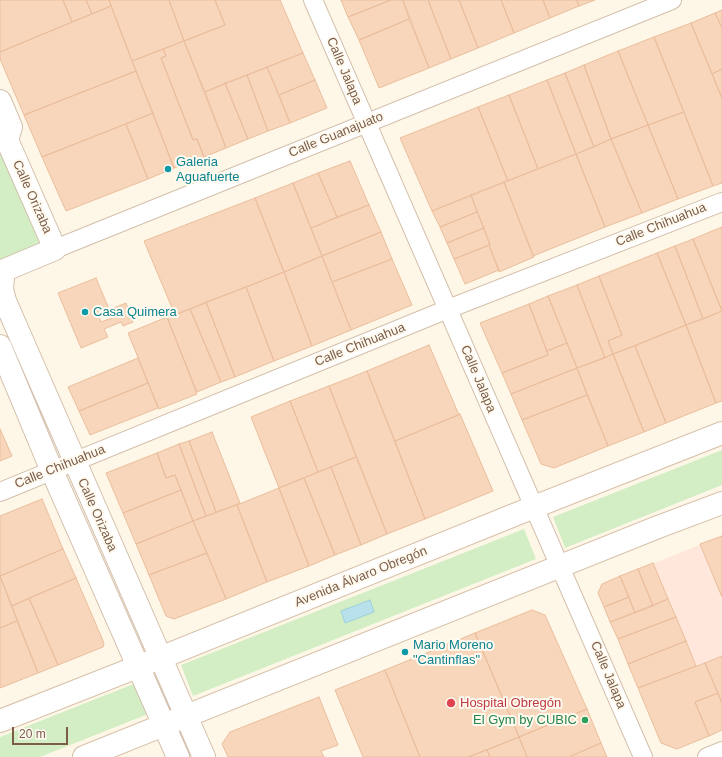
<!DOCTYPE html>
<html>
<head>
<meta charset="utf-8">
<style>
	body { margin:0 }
	#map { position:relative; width:722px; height:757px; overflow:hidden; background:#fef7e7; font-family:Arial,sans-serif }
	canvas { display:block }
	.scale { position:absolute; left:12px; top:727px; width:56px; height:18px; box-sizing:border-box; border:2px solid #7c5d48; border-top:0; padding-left:5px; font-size:12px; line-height:14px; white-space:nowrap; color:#7c5d48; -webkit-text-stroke:3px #fffaf0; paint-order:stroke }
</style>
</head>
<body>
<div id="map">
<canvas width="722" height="757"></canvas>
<div class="scale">20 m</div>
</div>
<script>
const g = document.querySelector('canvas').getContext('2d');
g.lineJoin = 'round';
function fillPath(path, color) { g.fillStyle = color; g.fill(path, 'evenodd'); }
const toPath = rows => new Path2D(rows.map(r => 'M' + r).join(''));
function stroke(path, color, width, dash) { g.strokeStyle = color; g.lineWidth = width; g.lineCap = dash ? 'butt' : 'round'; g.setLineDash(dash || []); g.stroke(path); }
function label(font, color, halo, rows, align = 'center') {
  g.font = font + ' Arial,sans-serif'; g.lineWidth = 4; g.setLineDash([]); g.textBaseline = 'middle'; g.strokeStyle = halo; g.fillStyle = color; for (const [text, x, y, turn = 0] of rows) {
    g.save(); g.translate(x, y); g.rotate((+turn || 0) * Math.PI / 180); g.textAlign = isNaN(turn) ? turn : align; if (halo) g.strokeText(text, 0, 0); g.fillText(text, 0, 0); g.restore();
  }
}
fillPath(toPath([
	[722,536,722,656,696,666,668,599,635,613,628,597,604,607,598,593,602,584]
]), '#ffe7db');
fillPath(toPath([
	[0,101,55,249,0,272],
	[722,450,722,485,565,548,553,517],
	[524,529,536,559,193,696,181,665],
	[136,683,148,714,40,757,0,757,0,737]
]), '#d3eec4');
const water = toPath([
	[370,600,374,612,345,623,341,611,370,600]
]);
fillPath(water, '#b9e1eb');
stroke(water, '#9ed1de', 1);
const building = toPath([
	[0,0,63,0,72,22,0,52,0,0],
	[63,0,86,0,92,14,72,22,63,0],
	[86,0,109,0,111,6,92,14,86,0],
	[109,0,169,0,184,41,132,61,109,0],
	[169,0,215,0,225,25,184,41,169,0],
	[215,0,280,0,303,53,205,92,184,41,225,25,215,0],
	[341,0,391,0,348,17,341,0],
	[391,0,403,0,409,19,359,40,348,17,391,0],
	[403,0,428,0,451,59,429,68,403,0],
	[428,0,459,0,478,48,451,59,428,0],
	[459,0,501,0,514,33,478,48,459,0],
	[501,0,543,0,550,18,514,33,501,0],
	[543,0,577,0,579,6,550,18,543,0],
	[577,0,595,0,579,6,577,0],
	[111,6,136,71,24,115,0,59,0,52,111,6],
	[722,10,722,28,715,13,722,10],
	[715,13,722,28,722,69,712,74,691,23,715,13],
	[409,19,429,68,379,88,359,40,409,19],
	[691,23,722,98,722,183,713,186,654,37,691,23],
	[654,37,684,112,648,125,618,51,654,37],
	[184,41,226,148,204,157,197,139,193,140,161,58,166,56,163,49,184,41],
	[163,49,166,56,161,58,193,140,197,139,204,157,174,168,132,61,163,49],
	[618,51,648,125,611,139,584,65,618,51],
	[303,53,315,80,279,95,267,67,303,53],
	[584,65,611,139,594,147,565,73,584,65],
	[267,67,290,123,268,131,247,75,267,67],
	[722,69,722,98,712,74,722,69],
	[136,71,153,113,42,157,24,115,136,71],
	[565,73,594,147,576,154,547,80,565,73],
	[247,75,268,131,248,139,225,83,247,75],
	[315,80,327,108,290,123,279,95,315,80],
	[547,80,576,154,538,169,509,95,547,80],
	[225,83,248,139,226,148,205,92,225,83],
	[509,95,538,169,508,181,478,107,509,95],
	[478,107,508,181,432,211,400,138,478,107],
	[684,112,713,186,678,199,648,125,684,112],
	[153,113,174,168,148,179,126,124,153,113],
	[126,124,148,179,66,211,42,157,126,124],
	[648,125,678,199,642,213,611,139,648,125],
	[611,139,642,213,605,227,576,154,611,139],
	[576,154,605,227,533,256,504,182,576,154],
	[350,161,369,205,337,217,318,173,350,161],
	[318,173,337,217,311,228,293,183,318,173],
	[504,182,534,257,499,272,489,245,490,245,471,195,504,182],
	[293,183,322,256,284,272,255,198,293,183],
	[471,195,477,212,440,227,432,211,471,195],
	[255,198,284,272,175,315,144,241,255,198],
	[369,205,381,232,322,256,311,228,369,205],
	[477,212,484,228,447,243,440,227,477,212],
	[722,227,722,311,693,239,722,227],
	[484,228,490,245,454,259,447,243,484,228],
	[381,232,392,259,332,282,322,256,381,232],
	[693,239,722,311,703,319,675,246,693,239],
	[489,245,499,270,465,284,454,259,489,245],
	[675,246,703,319,686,325,657,253,675,246],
	[657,253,686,325,613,354,608,341,622,335,599,276,657,253],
	[322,256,351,330,312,346,284,272,322,256],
	[392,259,412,305,351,330,332,282,392,259],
	[284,272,312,346,274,361,246,287,284,272],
	[599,276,622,335,608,341,613,354,605,358,577,285,599,276],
	[96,278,109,309,98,314,101,322,117,316,114,308,126,303,133,322,123,326,121,322,104,329,108,337,81,348,58,293,96,278],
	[577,285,605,358,577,368,548,296,577,285],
	[246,287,274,361,235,377,206,302,246,287],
	[548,296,567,343,547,351,529,304,548,296],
	[206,302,235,377,221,382,190,309,206,302],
	[529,304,548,355,502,373,480,323,529,304],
	[190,309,221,382,197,392,167,317,190,309],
	[722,311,722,401,716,403,686,325,722,311],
	[167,317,197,394,159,409,128,333,167,317],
	[686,325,716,403,666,423,635,346,686,325],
	[567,343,577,368,511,394,502,373,548,355,547,351,567,343],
	[429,345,459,415,395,441,367,371,429,345],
	[635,346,666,423,644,432,613,354,635,346],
	[613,354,644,432,608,446,577,368,613,354],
	[138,358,148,383,79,411,68,387,138,358],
	[577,368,587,395,522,420,511,394,577,368],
	[367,371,425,519,387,534,329,386,367,371],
	[148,383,158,408,90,435,79,411,148,383],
	[329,386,356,457,318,472,290,401,329,386],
	[587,395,608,446,554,468,541,464,522,420,587,395],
	[290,401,318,472,279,488,251,417,290,401],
	[460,414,493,491,425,519,395,441,460,414],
	[0,429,12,456,0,461,0,429],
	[212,432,240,503,216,512,189,441,212,432],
	[189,441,216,512,206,516,179,444,189,441],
	[179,444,206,516,193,521,175,475,166,478,157,453,179,444],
	[157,453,166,478,175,475,181,490,123,513,106,473,157,453],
	[356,457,387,534,361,545,331,467,356,457],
	[331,467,361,545,335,555,304,478,331,467],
	[304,478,335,555,309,566,279,488,304,478],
	[279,488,309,566,267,582,237,505,279,488],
	[181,490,193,521,136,544,123,513,181,490],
	[42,499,63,549,0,576,0,516,42,499],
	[237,505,267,582,226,599,193,521,237,505],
	[193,521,207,553,149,575,136,544,193,521],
	[722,536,722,597,700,544,722,536],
	[63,549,76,578,12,606,0,576,63,549],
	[207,553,226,599,174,619,166,616,149,575,207,553],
	[653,563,668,599,653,606,638,569,653,563],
	[638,569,653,606,635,613,620,576,638,569],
	[0,576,17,621,0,628,0,576],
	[620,576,629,597,604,607,598,593,602,584,620,576],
	[76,578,104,643,103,647,58,665,29,598,76,578],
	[629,597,635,613,610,622,604,607,629,597],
	[29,598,58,665,38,673,12,606,29,598],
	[668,599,676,617,618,639,610,622,668,599],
	[532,610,545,615,587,709,519,737,475,633,532,610],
	[676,617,686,641,628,664,618,639,676,617],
	[17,621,38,673,0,688,0,628,17,621],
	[475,633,519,737,468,757,420,757,385,670,475,633],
	[686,641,696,666,638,688,628,664,686,641],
	[722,656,722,703,705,663,722,656],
	[705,663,718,693,695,702,709,736,677,749,661,743,638,688,705,663],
	[385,670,420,757,363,757,335,690,385,670],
	[718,693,722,703,722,730,709,736,695,702,718,693],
	[319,697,338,745,321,751,324,757,228,757,222,744,230,732,319,697],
	[587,709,601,743,569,757,527,757,519,737,587,709],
	[519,737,527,757,490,757,487,750,519,737],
	[601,743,607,757,571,757,571,756,601,743],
	[487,750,490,757,468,757,487,750]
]);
fillPath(building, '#f7d6bc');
stroke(building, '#ebbd9b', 1);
const minor = toPath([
	[313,0,643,757],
	[55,249,672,0],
	[0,492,448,309,722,202],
	[707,757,722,751]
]);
const tertiary = toPath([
	[0,101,11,127,7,140,55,249,0,272],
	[5,270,3,278,2,289,5,301,204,757],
	[0,346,52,471,178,757]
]);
const secondary = toPath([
	[0,721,160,658,534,507,722,433],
	[84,757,658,527,722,503]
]);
stroke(minor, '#d3bfab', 20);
stroke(tertiary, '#d3bfab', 24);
stroke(secondary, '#d8c1aa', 24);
stroke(minor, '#fff', 18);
stroke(tertiary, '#fff', 22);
stroke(secondary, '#fff', 22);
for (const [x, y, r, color] of [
	[168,169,4,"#0f9aa8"],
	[85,312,4,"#0f9aa8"],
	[405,652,4,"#0f9aa8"],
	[451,703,5,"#e0444e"],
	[585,720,4,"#2e9e5b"]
]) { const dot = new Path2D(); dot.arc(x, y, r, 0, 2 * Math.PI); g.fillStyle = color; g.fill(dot); stroke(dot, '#fffaf0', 1.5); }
label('13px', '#7c5d48', '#fffaf0', [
	["Calle Jalapa",344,71,67],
	["Calle Guanajuato",336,135,-22],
	["Calle Orizaba",32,197,66],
	["Calle Chihuahua",661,225,-22],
	["Calle Chihuahua",360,345,-22],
	["Calle Jalapa",478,379,67],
	["Calle Chihuahua",60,467,-22],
	["Calle Orizaba",97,515,66],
	["Avenida Álvaro Obregón",361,577,-22],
	["Calle Jalapa",608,675,67]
]);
label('13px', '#0d838f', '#fffaf0', [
	["Galeria",176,162],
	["Aguafuerte",176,177],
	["Casa Quimera",93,312],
	["Mario Moreno",413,645],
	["\"Cantinflas\"",413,660]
], 'left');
label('13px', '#be3a42', '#fffaf0', [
	["Hospital Obregón",460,703]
], 'left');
label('13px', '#27864d', '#fffaf0', [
	["El Gym by CUBIC",577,720]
], 'right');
</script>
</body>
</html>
